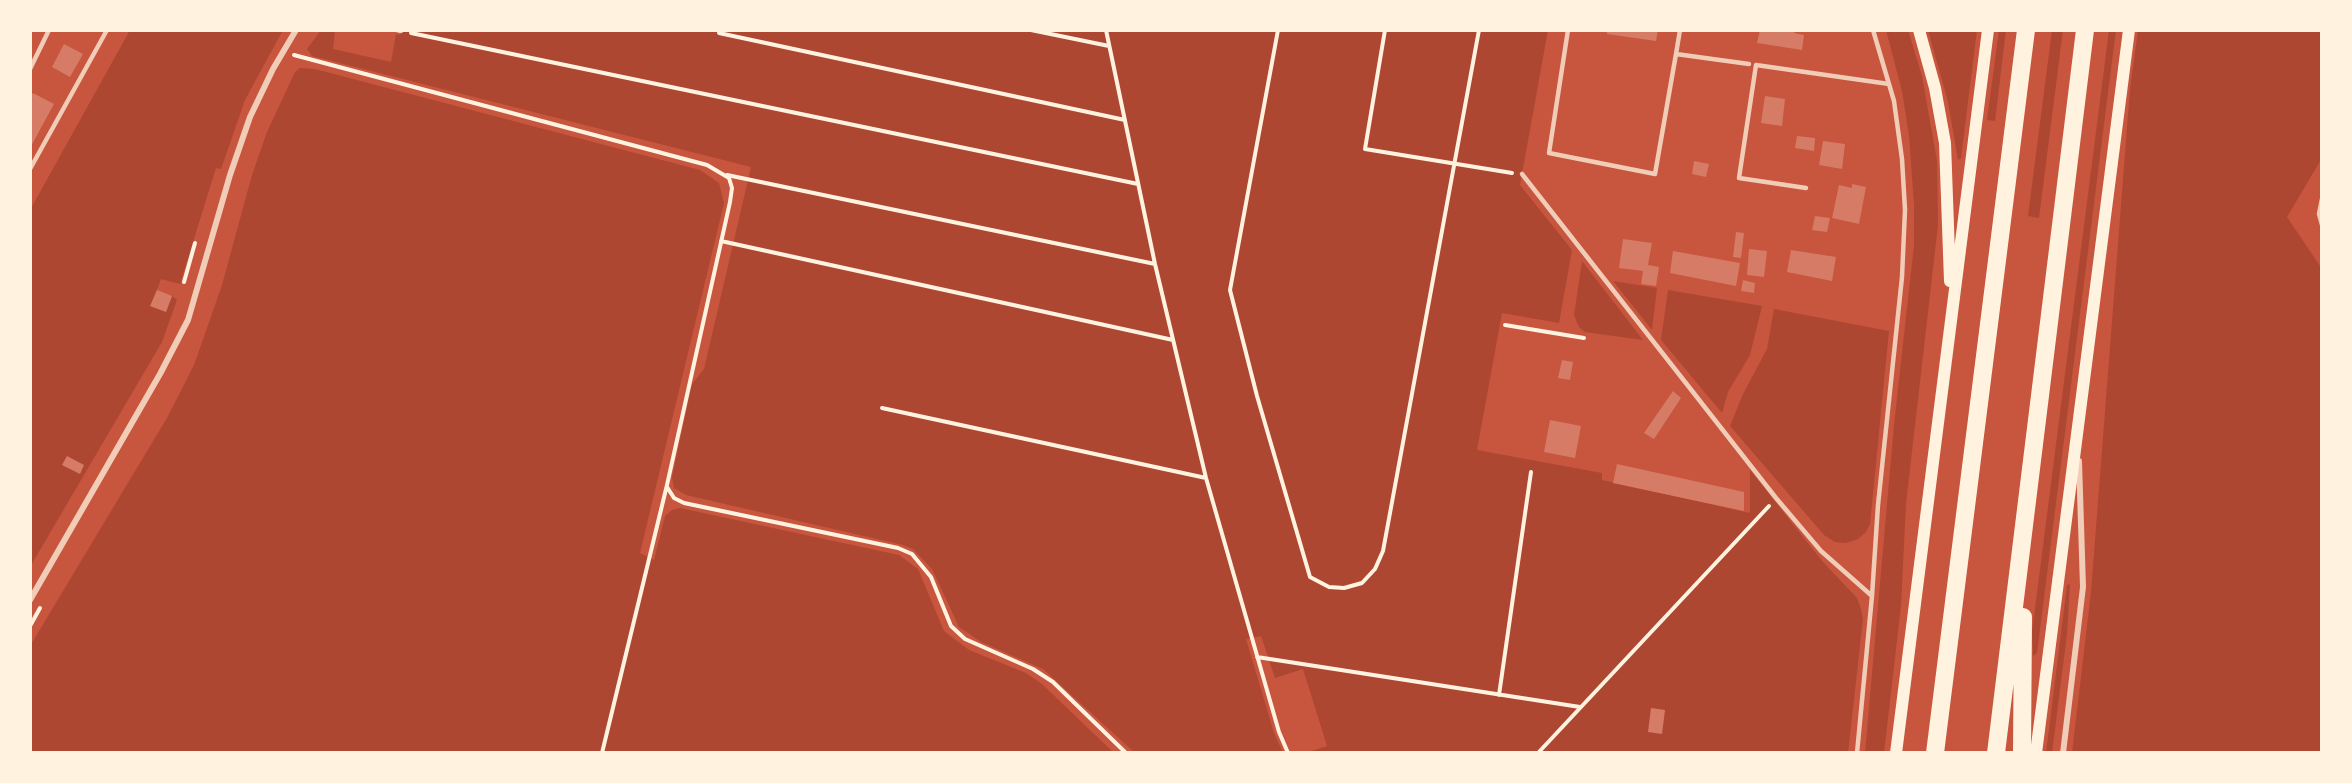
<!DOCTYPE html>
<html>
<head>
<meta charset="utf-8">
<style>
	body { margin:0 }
	#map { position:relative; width:2352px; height:783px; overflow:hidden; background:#c8553d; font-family:Commissioner,sans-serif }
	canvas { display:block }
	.frame { position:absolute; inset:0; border:32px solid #fff3e0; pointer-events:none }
</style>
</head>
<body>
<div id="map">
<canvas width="2352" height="783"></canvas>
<div class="frame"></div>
</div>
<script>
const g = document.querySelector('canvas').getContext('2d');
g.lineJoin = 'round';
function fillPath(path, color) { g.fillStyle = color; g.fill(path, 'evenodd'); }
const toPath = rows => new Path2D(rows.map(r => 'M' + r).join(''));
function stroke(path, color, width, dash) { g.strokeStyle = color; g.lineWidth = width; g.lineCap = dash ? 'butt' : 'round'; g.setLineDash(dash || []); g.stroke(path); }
fillPath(toPath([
	[130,30,283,30,245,100,221,169,216,168,180,284,161,279,151,305,166,312,172,296,177,300,162,342,30,567,30,210],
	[321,30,335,30,333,49,391,62,396,34,400,35,401,30,1548,30,1520,185,1572,250,1559,323,1502,313,1477,450,1602,473,1602,480,1750,513,1750,470,1823,562,1857,598,1861,609,1863,619,1848,753,1306,753,1327,746,1303,669,1275,678,1261,636,1246,639,1274,733,1283,753,1135,753,1043,669,981,642,959,627,932,569,913,549,903,545,686,495,674,488,672,477,692,384,704,369,751,167,312,56,307,49],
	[1886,30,1908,30,1922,76,1937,161,1938,225,1906,504,1901,606,1884,753,1865,753,1894,425,1914,245,1914,205,1909,136,1902,91],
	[1928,30,1977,30,1961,158,1958,160,1948,102],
	[1999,30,2006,30,1995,121,1987,120],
	[2052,30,2063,30,2039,218,2028,216],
	[2109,30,2116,30,2037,653,2033,656,2032,632],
	[2138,30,2322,30,2322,158,2287,217,2322,269,2322,753,2072,753,2091,592,2130,89],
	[300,68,315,69,700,170,719,183,724,203,640,553,654,560,665,516,672,510,680,508,899,555,918,569,944,631,969,650,1026,673,1042,684,1114,753,30,751,30,646,167,418,194,365,222,285,252,175,267,132,295,72],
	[1582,261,1643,340,1585,332,1579,327,1574,315],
	[1613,281,1657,288,1652,330],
	[1668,290,1762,306,1750,355,1728,392,1722,413,1661,340],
	[1774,309,1889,331,1870,524,1866,532,1858,539,1846,543,1835,542,1824,535,1730,426,1743,394,1767,349],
	[2070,584,2067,634,2052,753,2046,753,2067,585]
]), '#ae4732');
fillPath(toPath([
	[1607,30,1658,30,1656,41,1607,34],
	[1760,30,1795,30,1794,33,1804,35,1802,50,1757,43],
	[64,44,83,54,70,77,52,67],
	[33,93,54,104,30,148,30,98],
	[1765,96,1785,99,1782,126,1761,123],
	[1797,136,1815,138,1814,151,1795,148],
	[1823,141,1845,144,1842,169,1819,165],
	[1694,161,1709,164,1706,177,1692,174],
	[1852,184,1866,187,1859,224,1832,218,1839,185,1852,188],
	[1815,216,1830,218,1827,232,1812,230],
	[1736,232,1744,233,1741,258,1733,257],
	[1623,239,1652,243,1648,265,1659,267,1656,286,1641,284,1643,271,1619,268],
	[1749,249,1767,251,1764,277,1747,275],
	[1791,250,1836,257,1832,281,1787,272],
	[1673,251,1740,263,1736,286,1670,273],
	[1743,280,1755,283,1754,293,1741,291],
	[157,290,172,296,166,312,150,306],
	[1562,360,1573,362,1570,380,1558,378],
	[1673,391,1681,398,1654,439,1644,433],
	[1550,420,1581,426,1575,458,1544,452],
	[67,456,84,465,80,474,62,465],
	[1617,464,1744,492,1744,511,1613,483],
	[1651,708,1665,710,1662,734,1648,732]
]), '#d67c66');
stroke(toPath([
	[1031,30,1109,46],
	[1106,30,1155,264,1206,478,1279,732,1288,753],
	[1278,30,1230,290,1257,396,1310,577,1329,587,1344,588,1362,583,1375,569,1383,551,1479,30],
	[1385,30,1365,149,1512,173],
	[411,33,1138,184],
	[719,33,1125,120],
	[294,55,707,165,729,178,732,188,730,202,667,485,602,753],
	[727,175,1155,264],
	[721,241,1173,340],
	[184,282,195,243],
	[1505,325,1584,338],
	[882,408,1206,478],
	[667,487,674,498,684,503,898,548,912,554,931,577,951,626,965,639,1033,669,1053,682,1126,753],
	[30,626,40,608],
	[1257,657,1580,707],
	[1499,695,1531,472],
	[1538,753,1769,506]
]), '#fff3e0', 4);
stroke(toPath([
	[397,30,401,31],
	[1568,30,1549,153,1655,174,1676,54,1749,64],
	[1676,54,1680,30],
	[30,69,49,30],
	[30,169,107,30],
	[1522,174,1776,498,1821,551,1872,596],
	[1806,188,1739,178,1756,65,1889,84],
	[2322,199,2319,214,2322,225],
	[1857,753,1872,596,1878,505,1902,277,1905,210,1902,159,1894,101,1873,30]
]), '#f1ccb7', 4.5);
stroke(toPath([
	[30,600,160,374,188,320,230,175,250,117,273,69,296,30],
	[2063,753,2083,587,2079,461]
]), '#f1ccb7', 6);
stroke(toPath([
	[1919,30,1935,88,1945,143,1950,281],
	[1896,753,1988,30],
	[2036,753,2129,30]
]), '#fff3e0', 12);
stroke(toPath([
	[1935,753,2026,30],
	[1996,753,2085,30],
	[2022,753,2023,617]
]), '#fff3e0', 18);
</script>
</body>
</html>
